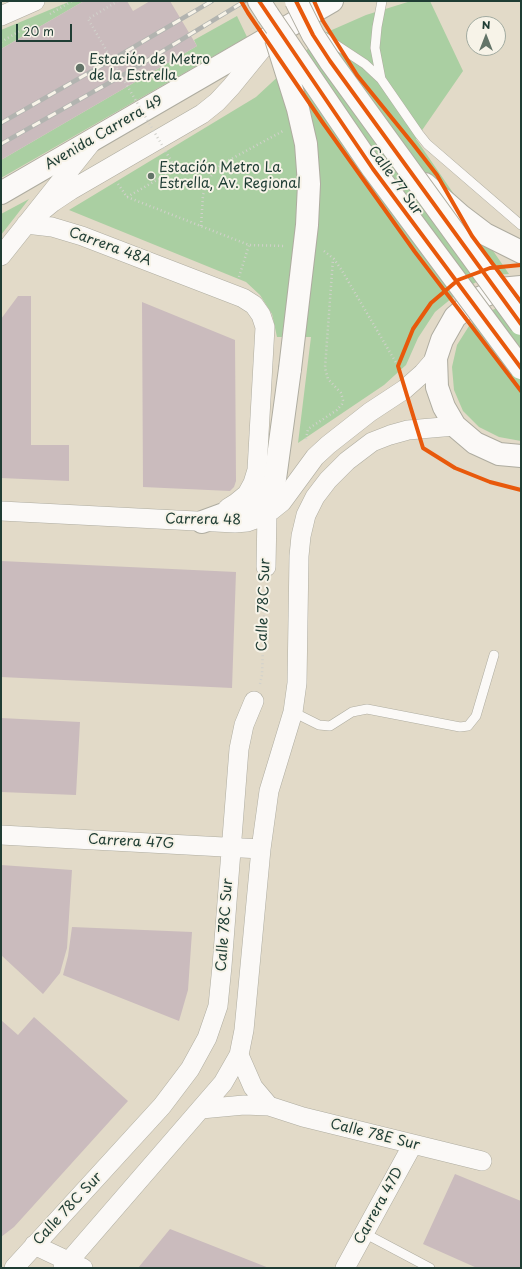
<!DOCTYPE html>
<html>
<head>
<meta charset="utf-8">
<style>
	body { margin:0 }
	#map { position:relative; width:522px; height:1269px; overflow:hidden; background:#e2dac8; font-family:"Playpen Sans",sans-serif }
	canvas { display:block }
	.frame { position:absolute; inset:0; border:2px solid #1f3d34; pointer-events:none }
	.north { position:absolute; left:466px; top:16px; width:40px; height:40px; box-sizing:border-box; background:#f7f3e8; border:1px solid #a1aaa0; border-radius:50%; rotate:0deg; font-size:11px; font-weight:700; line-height:16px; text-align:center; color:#1f3d34 }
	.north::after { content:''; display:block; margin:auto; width:14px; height:18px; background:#637468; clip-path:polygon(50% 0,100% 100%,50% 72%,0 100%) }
	.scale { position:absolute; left:16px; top:24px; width:56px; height:18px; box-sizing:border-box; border:2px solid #1f3d34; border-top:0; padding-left:5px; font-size:12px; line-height:14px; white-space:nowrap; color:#1f3d34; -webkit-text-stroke:3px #f7f3e8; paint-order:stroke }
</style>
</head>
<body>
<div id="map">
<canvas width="522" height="1269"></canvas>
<div class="frame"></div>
<div class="north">N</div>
<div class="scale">20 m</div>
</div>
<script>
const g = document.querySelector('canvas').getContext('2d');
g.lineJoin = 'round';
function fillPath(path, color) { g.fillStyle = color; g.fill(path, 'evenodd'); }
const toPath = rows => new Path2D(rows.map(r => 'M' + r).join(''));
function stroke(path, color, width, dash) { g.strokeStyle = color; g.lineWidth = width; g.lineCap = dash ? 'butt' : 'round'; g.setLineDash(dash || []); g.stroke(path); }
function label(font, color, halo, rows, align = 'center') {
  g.font = font + ' "Playpen Sans",sans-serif'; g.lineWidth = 4; g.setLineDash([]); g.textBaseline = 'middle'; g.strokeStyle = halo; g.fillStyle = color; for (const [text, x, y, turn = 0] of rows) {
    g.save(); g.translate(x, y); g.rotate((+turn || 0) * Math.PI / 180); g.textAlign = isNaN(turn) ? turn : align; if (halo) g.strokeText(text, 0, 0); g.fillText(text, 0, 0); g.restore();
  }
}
fillPath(toPath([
	[71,1,84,1,1,49,1,30],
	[411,1,430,1,463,71,416,139,509,274,490,275,463,289,435,312,418,338,406,365,384,385,298,443,311,337,277,337,272,314,260,295,246,282,69,210,256,97,325,33,366,15],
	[237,16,247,37,1,178,1,160,197,46,194,40],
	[29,199,1,235,1,214],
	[508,304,521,304,521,441,499,437,479,427,463,411,454,390,452,367,457,345,469,326,487,312]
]), '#aacfa2');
fillPath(toPath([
	[84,1,127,1,133,11,150,1,170,1,197,46,1,160,1,49],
	[18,296,31,296,31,445,69,445,69,481,1,478,1,319],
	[142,302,235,340,236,481,234,487,230,491,143,487],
	[1,561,236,572,232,688,1,677],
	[1,718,80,722,76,795,1,792],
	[1,865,72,870,67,948,60,973,43,994,1,955],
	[72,927,192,932,188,990,179,1021,63,975,68,956],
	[34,1017,128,1101,14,1227,1,1237,1,1020,18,1035],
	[455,1174,521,1201,521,1268,477,1268,423,1244],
	[170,1229,269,1268,138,1268]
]), '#cabbbd');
const service = toPath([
	[321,35,365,64,381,79,419,134,427,144,521,225],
	[381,79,375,48,377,27,382,1],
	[293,712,319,725,330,726,352,712,367,709,460,727,468,726,476,716,494,655],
	[364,1233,430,1268]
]);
const minor = toPath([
	[1,16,35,1],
	[26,224,52,227,82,236,243,298,254,305,261,315,265,327,257,470,253,483,247,494,236,503,228,508],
	[26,224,53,202,71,190,202,114,217,102,231,87,271,38],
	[1,256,91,143],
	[1,511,235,523,247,522,258,518,272,510,282,502,315,457,328,445,370,412,405,389,423,373,436,358],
	[266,567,267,513],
	[1,835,261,849],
	[239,1055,253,1087,269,1106],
	[201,1109,244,1105,269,1106,303,1117,482,1161],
	[34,1245,83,1268],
	[14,1268,162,1106,190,1069,207,1038,218,1006,222,966,239,749,244,725,254,701],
	[63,1268,223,1083,239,1055,244,1030,261,849,269,791,293,712,297,683,299,556,301,536,306,515,315,497,328,480,347,461,372,442,390,435,408,430,455,426],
	[345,1268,413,1144]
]);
const tertiary = toPath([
	[259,1,268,15],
	[202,522,251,504,263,497,269,490,275,479,290,369]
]);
const primary = toPath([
	[425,184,460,215,485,234,521,252],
	[521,287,500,289,475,300,455,317,442,340,436,358,437,387,444,407,455,426,475,443,499,454,521,456]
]);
const trunk = toPath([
	[1,193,332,1]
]);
stroke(service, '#aeaca0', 10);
stroke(minor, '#aeaca0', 20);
stroke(tertiary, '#aeaca0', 24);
stroke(primary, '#aeaca0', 24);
stroke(trunk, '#aeaca0', 24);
stroke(toPath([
	[50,14,72,1],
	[1,42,30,25],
	[118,184,127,197,249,245,285,246],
	[127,197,176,169],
	[201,226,203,195,207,181,220,165,283,131],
	[324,251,334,259,341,269,398,366],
	[239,277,249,245],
	[306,439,308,429,337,410,342,404,343,400,341,393,328,379,325,368,333,259],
	[260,684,262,675,265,585]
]), '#d1d1cb', 2.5, [1, 3]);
stroke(service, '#fbf9f7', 9);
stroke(minor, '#fbf9f7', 19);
stroke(tertiary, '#fbf9f7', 22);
stroke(primary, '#fbf9f7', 22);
stroke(trunk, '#fbf9f7', 22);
const rail = toPath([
	[1,123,120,55,212,1],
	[1,144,130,71,245,1]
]);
stroke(rail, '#b2b4b0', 4.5);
stroke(rail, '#f7f3e8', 3, [9]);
const tertiaryBridge = toPath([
	[296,1,313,35,330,61,521,324],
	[268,15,373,169,521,368],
	[276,39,298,109,306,144,309,184,307,225,290,369]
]);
stroke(tertiaryBridge, '#aeaca0', 24, []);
stroke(toPath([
	[118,1,88,19,176,169]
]), '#d1d1cb', 2.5, [1, 3]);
stroke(tertiaryBridge, '#fbf9f7', 22);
stroke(toPath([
	[241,1,248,13,323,123,415,252,521,391],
	[259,1,373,169,521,368],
	[296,1,313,35,330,61,521,324],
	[314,1,323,21,357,75,413,144,437,175,472,236,521,302],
	[521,265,490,268,458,280,431,303,413,329,398,366,423,448,455,468,490,482,521,490]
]), '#e8590c', 4);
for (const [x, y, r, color] of [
	[80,68,5,"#637468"],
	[151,176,4,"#637468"]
]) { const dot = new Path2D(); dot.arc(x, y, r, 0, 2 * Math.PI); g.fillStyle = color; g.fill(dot); stroke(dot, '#f7f3e8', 1.5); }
label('14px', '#1f3d34', '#f7f3e8', [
	["Estación de Metro",89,60],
	["de la Estrella",89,76],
	["Estación Metro La",159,168],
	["Estrella, Av. Regional",159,184]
], 'left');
label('14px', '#1f3d34', '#f7f3e8', [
	["Avenida Carrera 49",104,133,-30],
	["Calle 77 Sur",395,181,54],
	["Carrera 48A",110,247,20],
	["Carrera 48",203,520,1],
	["Calle 78C Sur",264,605,-88],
	["Carrera 47G",131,842,3],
	["Calle 78C Sur",225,925,-86],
	["Calle 78E Sur",375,1135,14],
	["Carrera 47D",379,1206,-61],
	["Calle 78C Sur",68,1209,-47]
]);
</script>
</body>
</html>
